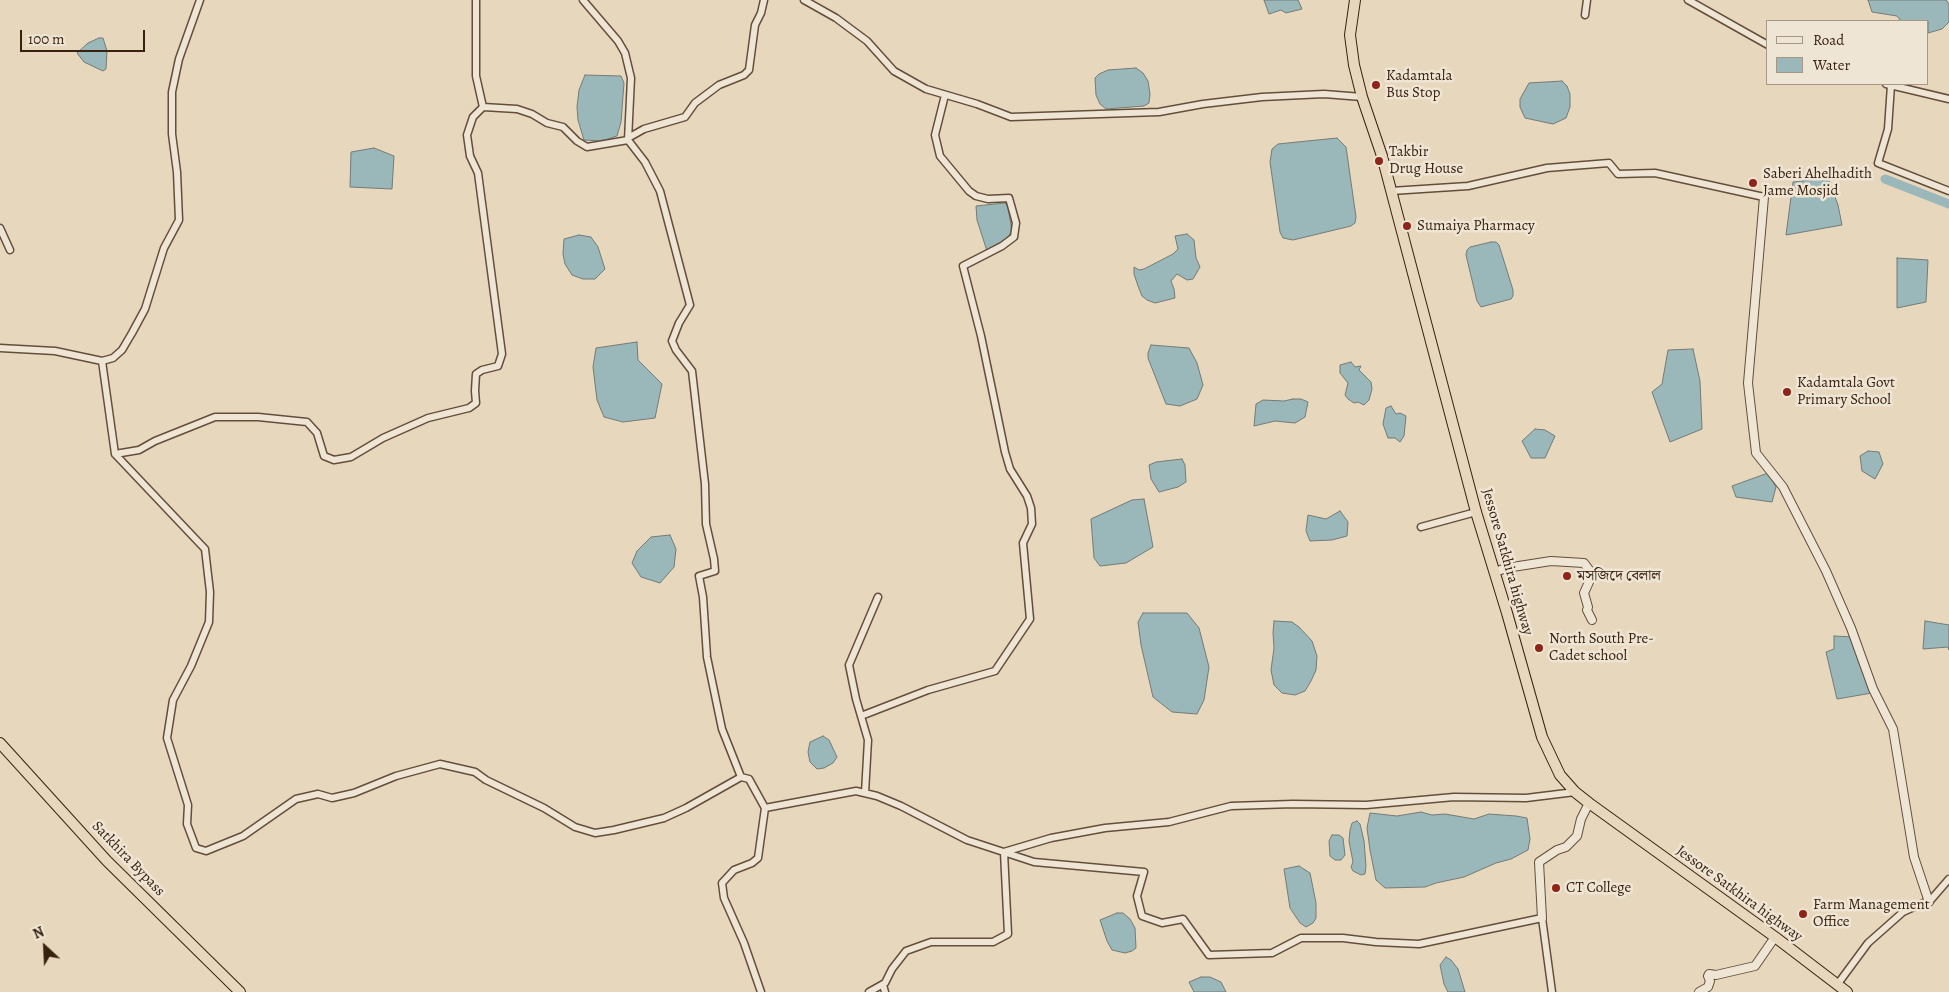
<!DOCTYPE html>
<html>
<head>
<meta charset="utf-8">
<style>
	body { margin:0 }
	#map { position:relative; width:1949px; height:992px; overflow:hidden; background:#e7d7bd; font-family:Alegreya,serif }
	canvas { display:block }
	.legend { position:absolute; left:1766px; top:20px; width:162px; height:65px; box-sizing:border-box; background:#efe5d4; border:1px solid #a69786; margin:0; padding:6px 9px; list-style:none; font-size:15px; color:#392110 }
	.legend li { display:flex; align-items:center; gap:10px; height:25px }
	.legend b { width:25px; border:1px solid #a69786 }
	.north { position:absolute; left:20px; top:922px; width:50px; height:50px; -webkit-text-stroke:4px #efe5d4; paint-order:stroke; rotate:335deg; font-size:14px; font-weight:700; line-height:20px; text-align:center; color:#392110 }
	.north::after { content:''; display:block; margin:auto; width:18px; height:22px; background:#392110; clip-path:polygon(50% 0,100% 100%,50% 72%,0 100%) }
	.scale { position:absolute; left:20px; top:30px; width:125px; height:22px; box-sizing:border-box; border:2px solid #392110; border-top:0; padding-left:6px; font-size:15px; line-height:18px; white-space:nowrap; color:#392110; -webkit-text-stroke:4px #efe5d4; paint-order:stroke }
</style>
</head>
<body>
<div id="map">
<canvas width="1949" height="992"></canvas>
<ul class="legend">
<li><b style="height:6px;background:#efe5d4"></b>Road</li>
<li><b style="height:14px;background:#9ab7ba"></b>Water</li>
</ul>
<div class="north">N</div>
<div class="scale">100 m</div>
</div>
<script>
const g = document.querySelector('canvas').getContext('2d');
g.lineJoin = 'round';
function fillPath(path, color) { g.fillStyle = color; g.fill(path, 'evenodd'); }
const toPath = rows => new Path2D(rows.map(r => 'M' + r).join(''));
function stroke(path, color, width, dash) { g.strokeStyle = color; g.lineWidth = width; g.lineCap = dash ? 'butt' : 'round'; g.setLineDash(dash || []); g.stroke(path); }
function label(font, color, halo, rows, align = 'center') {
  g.font = font + ' Alegreya,"Noto Serif Bengali",serif'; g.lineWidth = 5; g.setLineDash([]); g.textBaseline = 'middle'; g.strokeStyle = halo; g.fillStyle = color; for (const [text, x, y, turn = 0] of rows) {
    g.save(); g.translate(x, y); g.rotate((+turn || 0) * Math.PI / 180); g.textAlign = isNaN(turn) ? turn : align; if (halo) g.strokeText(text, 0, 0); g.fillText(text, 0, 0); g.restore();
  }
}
const water = toPath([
	[1264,0,1298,0,1302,9,1286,13,1281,10,1269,14,1264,0],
	[1868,0,1946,0,1949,4,1949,22,1942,29,1928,33,1928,21,1901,21,1897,16,1872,12,1868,0],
	[99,38,103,38,107,51,106,69,103,71,84,62,77,53,88,43,99,38],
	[1136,68,1143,73,1148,81,1150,94,1149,103,1144,106,1106,109,1100,104,1096,95,1095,78,1099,74,1108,70,1136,68],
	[585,75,621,76,624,83,621,122,617,136,602,141,584,140,578,120,577,107,579,90,585,75],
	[1562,81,1567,86,1570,94,1570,107,1566,118,1553,124,1525,118,1520,107,1520,99,1529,83,1562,81],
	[1337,138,1346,147,1356,217,1355,223,1351,226,1293,240,1283,238,1280,232,1270,162,1272,149,1278,144,1337,138],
	[374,148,394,156,392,189,350,187,351,152,374,148],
	[1828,178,1838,205,1842,225,1786,235,1793,182,1828,178],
	[1005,203,1008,207,1012,231,1003,244,987,251,977,220,976,206,1005,203],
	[1187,234,1194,240,1196,258,1200,267,1193,279,1187,280,1177,274,1171,281,1174,289,1175,298,1155,303,1147,300,1142,296,1138,286,1134,274,1134,267,1139,270,1144,269,1173,254,1178,249,1175,236,1187,234],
	[579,235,591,237,598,247,605,269,595,279,583,279,572,275,565,264,563,254,564,239,579,235],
	[1491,242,1496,242,1499,245,1513,290,1513,296,1511,299,1481,307,1477,301,1466,255,1467,250,1470,247,1491,242],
	[1897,258,1928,260,1926,302,1897,308,1897,258],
	[637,342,638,360,662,384,655,418,623,422,604,417,597,400,593,367,596,348,637,342],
	[1151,345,1189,348,1197,363,1203,385,1197,399,1180,406,1166,404,1148,358,1148,353,1151,345],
	[1693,349,1700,381,1702,429,1670,442,1652,392,1662,384,1668,350,1693,349],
	[1351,362,1355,367,1361,366,1359,370,1371,382,1372,389,1369,400,1364,405,1358,402,1354,403,1348,399,1345,395,1348,383,1340,373,1340,365,1351,362],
	[1293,399,1301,399,1308,402,1305,417,1295,423,1275,421,1254,426,1256,404,1263,400,1284,401,1293,399],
	[1391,406,1396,414,1400,413,1406,416,1404,436,1400,442,1395,438,1388,438,1383,424,1386,408,1391,406],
	[1535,429,1545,430,1555,436,1545,458,1531,458,1522,441,1535,429],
	[1868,451,1879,452,1883,464,1875,479,1862,471,1860,456,1868,451],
	[1182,459,1185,465,1186,482,1178,487,1159,492,1151,479,1149,465,1156,462,1182,459],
	[1768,473,1776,487,1772,502,1736,497,1732,486,1768,473],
	[1144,499,1153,547,1126,563,1100,566,1094,558,1091,519,1132,500,1144,499],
	[1340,511,1348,522,1347,536,1332,540,1310,541,1306,531,1308,515,1326,519,1340,511],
	[670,535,676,549,674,567,660,583,641,577,632,563,637,551,651,537,670,535],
	[1143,613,1187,613,1199,628,1209,667,1204,700,1197,714,1172,712,1153,697,1141,645,1138,622,1143,613],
	[1274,621,1292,622,1299,627,1312,641,1317,656,1316,670,1311,681,1305,691,1295,695,1282,693,1274,685,1271,670,1274,648,1273,633,1274,621],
	[1925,621,1949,625,1949,650,1948,647,1923,649,1925,621],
	[1834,636,1853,637,1872,693,1837,699,1826,652,1834,649,1834,636],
	[823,736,829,740,837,757,833,763,824,768,817,769,810,762,808,752,810,742,823,736],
	[1421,812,1432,815,1445,814,1474,819,1489,814,1516,816,1527,818,1530,839,1528,850,1511,859,1496,863,1464,877,1436,883,1425,887,1385,888,1376,880,1370,850,1367,828,1370,813,1397,816,1421,812],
	[1357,821,1360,824,1364,841,1366,866,1365,874,1361,875,1353,871,1351,867,1353,862,1349,841,1350,830,1352,823,1357,821],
	[1332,835,1339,835,1343,838,1345,855,1341,860,1335,860,1330,856,1329,841,1332,835],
	[1299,866,1310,873,1316,903,1316,918,1313,923,1306,927,1300,923,1290,908,1284,869,1299,866],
	[1117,913,1123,913,1130,919,1135,928,1136,948,1132,951,1125,953,1112,950,1107,941,1100,920,1117,913],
	[1446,957,1451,960,1458,969,1465,992,1448,992,1444,984,1440,965,1446,957],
	[1201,977,1210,977,1221,982,1226,992,1194,992,1189,982,1201,977]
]);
fillPath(water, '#9ab7ba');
stroke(water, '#737b76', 1);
stroke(toPath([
	[1885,179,1949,204]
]), '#9ab7ba', 9);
const minor = toPath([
	[804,0,836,18,867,41,894,71,926,89,977,104,1011,117,1159,112,1203,104,1262,97,1324,94,1362,97],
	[1688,0,1768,45],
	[1585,15,1587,0],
	[1886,84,1949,99],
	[1891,85,1888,129,1878,163,1949,191],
	[483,107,517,109,532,114,547,123,563,127,577,141,587,147,628,140,631,78,625,53,618,41,583,0],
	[628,138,644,129,685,117,695,103,719,85,744,75,749,70,755,25,761,13,764,0],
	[1391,191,1468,186,1547,168,1609,163,1618,174,1655,173,1764,197],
	[0,228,10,250],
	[0,348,55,351,102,361,113,358,122,350,132,333,145,309,164,248,179,220,177,172,172,134,172,92,179,59,200,0],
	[102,361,115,454,205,549,210,592,209,622,191,666,173,700,167,738,188,805,187,824,196,848,206,851,243,836,296,799,318,794,332,798,354,793,396,776,440,764,475,772,486,780,544,808,575,827,595,833,614,830,664,818,686,808,741,777,722,729,707,657,703,597,699,576,715,571,714,559,706,524,705,484,692,371,676,350,672,341,679,323,690,305,660,191,645,162,628,140],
	[115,454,139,450,155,441,215,417,258,417,307,422,317,433,324,456,334,460,351,457,383,438,428,418,469,408,476,403,475,391,476,374,482,370,498,366,502,354,478,173,470,156,467,135,473,117,483,107,476,76,476,0],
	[1421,527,1476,512],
	[861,716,928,690,995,671,1030,619,1023,543,1032,524,1031,508,1027,496,1010,469,1005,452,981,336,963,266,1002,246,1014,237,1016,223,1009,198,988,199,976,196,969,191,940,156,935,135,945,95],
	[741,777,749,779,765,808,856,791,877,796,901,806,967,840,1034,862,1144,872,1137,896,1142,916,1162,923,1183,919,1209,955,1272,953,1301,938,1343,938,1376,942,1419,944,1542,918,1552,992],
	[865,793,868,740,856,699,849,665,878,597],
	[883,985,885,992],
	[1837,985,1868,943,1903,912,1923,903,1929,902,1949,879],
	[761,992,744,943,724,898,722,883,734,870,752,863,758,858,765,808],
	[869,992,885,983,892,969,906,951,931,942,993,942,1008,934,1004,852,1051,838,1105,828,1169,822,1231,806,1293,804,1366,805,1454,797,1526,798,1575,792]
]);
const tertiary = toPath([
	[1764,197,1748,383,1756,453,1783,487,1826,571,1851,628,1873,689,1893,729,1914,857,1929,902],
	[1495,572,1506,568,1551,561,1584,563,1590,571,1589,582,1584,593,1588,607,1587,610,1592,620],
	[1542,918,1539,862,1557,850,1566,847,1577,836,1581,819,1589,803],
	[1699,992,1708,987,1710,981,1708,976,1709,974,1716,975,1755,966,1775,937]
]);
const trunk = toPath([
	[1355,0,1350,35,1354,65,1362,97,1382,156,1476,512,1507,613,1542,737,1560,775,1575,792,1589,803,1775,937,1847,992],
	[0,743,107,861,240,992]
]);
stroke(minor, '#644e3b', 9);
stroke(tertiary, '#644e3b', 10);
stroke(trunk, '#392110', 12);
stroke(minor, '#efe5d4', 6);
stroke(tertiary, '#efe5d4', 8);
stroke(trunk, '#e7d7bd', 10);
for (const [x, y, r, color] of [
	[1376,85,5,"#8f2418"],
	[1379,161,5,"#8f2418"],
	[1753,183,5,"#8f2418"],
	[1407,226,5,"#8f2418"],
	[1787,392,5,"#8f2418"],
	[1567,576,5,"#8f2418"],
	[1539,648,5,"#8f2418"],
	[1556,888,5,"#8f2418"],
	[1803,914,5,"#8f2418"]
]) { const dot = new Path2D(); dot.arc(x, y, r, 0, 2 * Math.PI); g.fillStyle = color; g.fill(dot); stroke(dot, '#efe5d4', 2); }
label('15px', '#392110', '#efe5d4', [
	["Kadamtala",1386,76],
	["Bus Stop",1386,93],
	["Takbir",1389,152],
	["Drug House",1389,169],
	["Saberi Ahelhadith",1763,174],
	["Jame Mosjid",1763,191],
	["Sumaiya Pharmacy",1417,226],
	["Kadamtala Govt",1797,383],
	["Primary School",1797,400],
	["মসজিদে বেলাল",1577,576],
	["North South Pre-",1549,639],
	["Cadet school",1549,656],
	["CT College",1566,888],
	["Farm Management",1813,905],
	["Office",1813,922]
], 'left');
label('15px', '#392110', '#efe5d4', [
	["Jessore Satkhira highway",1507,562,74],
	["Satkhira Bypass",128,859,46],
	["Jessore Satkhira highway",1739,894,36]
]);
</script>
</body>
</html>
